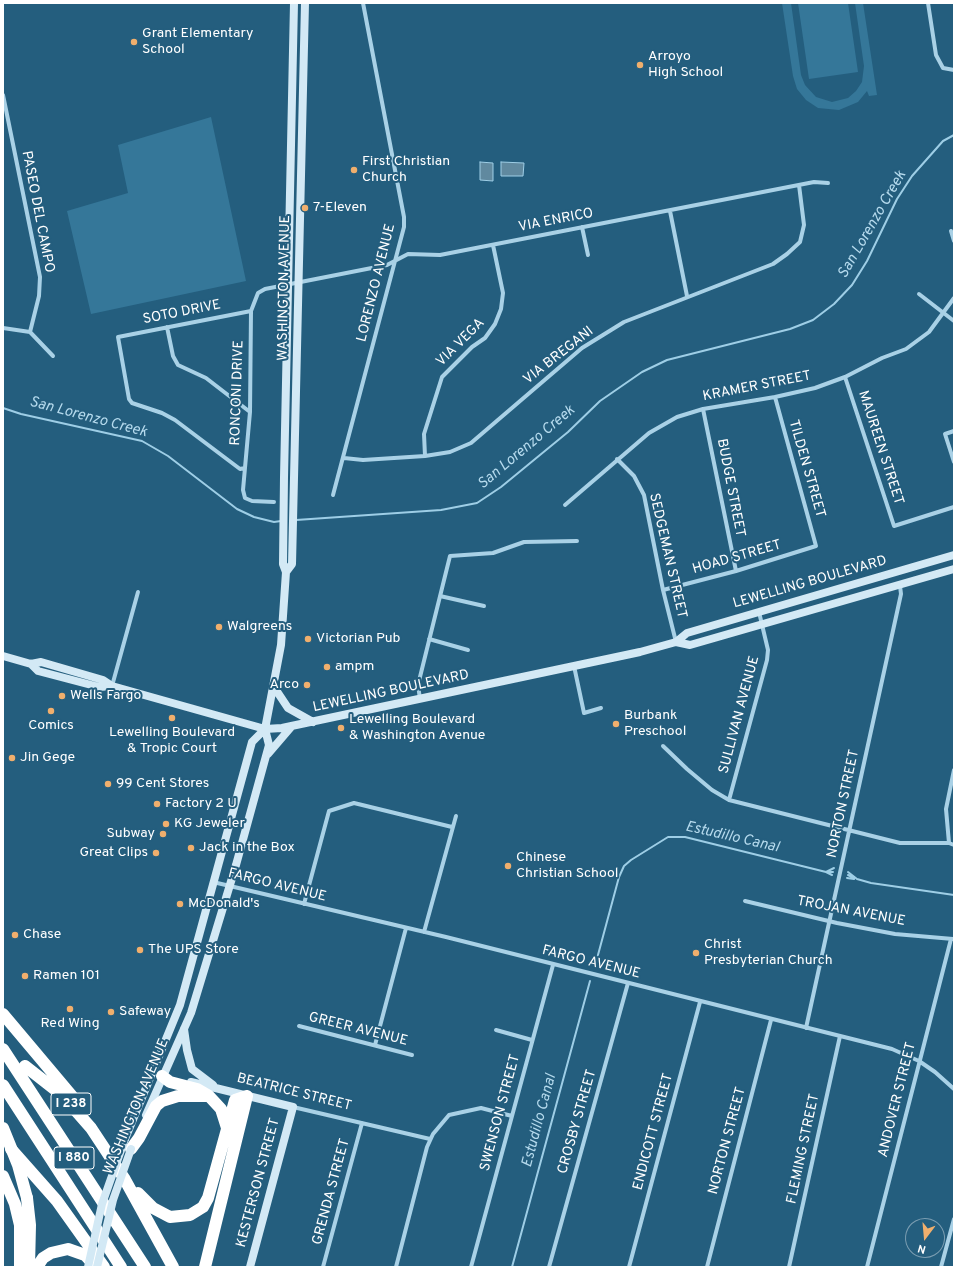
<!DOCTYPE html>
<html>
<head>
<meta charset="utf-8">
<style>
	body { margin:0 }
	#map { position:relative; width:957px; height:1270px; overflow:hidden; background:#245e7e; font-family:Overpass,sans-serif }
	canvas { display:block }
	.frame { position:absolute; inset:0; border:4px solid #fff; pointer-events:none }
	.north { position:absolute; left:905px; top:1218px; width:40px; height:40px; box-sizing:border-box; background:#245e7e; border:1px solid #7c9eb2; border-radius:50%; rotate:196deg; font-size:11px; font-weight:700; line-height:16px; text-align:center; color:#fff }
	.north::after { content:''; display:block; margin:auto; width:14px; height:18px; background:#f0af6d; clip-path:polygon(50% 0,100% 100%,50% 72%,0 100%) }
</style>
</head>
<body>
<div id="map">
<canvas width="957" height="1270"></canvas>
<div class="frame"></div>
<div class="north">N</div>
</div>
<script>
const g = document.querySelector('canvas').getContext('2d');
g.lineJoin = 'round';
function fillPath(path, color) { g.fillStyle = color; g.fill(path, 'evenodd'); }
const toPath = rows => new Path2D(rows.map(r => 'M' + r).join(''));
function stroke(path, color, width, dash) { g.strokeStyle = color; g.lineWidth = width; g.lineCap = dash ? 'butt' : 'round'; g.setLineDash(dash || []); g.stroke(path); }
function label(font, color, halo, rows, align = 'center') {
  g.font = font + ' Overpass,sans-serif'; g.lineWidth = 4; g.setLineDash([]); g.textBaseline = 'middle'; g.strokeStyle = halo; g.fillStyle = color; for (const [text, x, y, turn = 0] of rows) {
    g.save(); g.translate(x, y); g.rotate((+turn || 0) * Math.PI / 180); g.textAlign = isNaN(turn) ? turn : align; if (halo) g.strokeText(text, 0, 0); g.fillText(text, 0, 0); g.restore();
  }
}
fillPath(toPath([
	[782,3,791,3,801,75,805,85,816,97,832,102,848,98,856,91,862,82,864,66,855,3,863,3,877,95,869,96,867,91,858,102,839,110,818,108,806,100,797,89,793,76],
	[798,3,848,3,858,72,809,79],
	[211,117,246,281,91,314,67,211,128,193,118,145]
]), '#357799');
const water = toPath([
	[480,162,493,163,493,181,480,180,480,162],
	[501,162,524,163,523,176,501,176,501,162]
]);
fillPath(water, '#60899f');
stroke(water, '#9ecee6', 1);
stroke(toPath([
	[3,408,21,414,142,441,168,456,237,509,254,517,274,522,281,521],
	[296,520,441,510,477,503,501,487,568,432,600,401,642,372,667,360,790,329,813,320,834,304,852,285,867,261,897,199,912,176,943,141,954,135],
	[826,872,832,875],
	[827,872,833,872],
	[848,872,857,879,871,883,954,895],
	[848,875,854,878],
	[847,878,854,879],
	[595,966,619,877,624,866,631,860,668,837,685,837,826,872,834,868],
	[512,1267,590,981]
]), '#9ecee6', 2);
stroke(toPath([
	[928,3,936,55,943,68,954,70],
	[3,95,40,277,39,296,30,332],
	[670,211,687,296],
	[582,227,588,255],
	[951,231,954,241],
	[919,294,954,321],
	[167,327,173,356,178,365,206,378,250,412],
	[3,328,30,332],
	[30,332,53,356],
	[845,377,894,526,954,507],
	[703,409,736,571],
	[954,431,945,434,954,462],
	[425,456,424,434,442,377,472,347,485,338,495,324,501,309,503,293,493,245],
	[344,458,363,460,425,456,450,452,471,443,582,348,624,322,773,264,787,254,800,242,804,225,799,185],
	[617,459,634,476,644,495,663,590,676,642],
	[245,468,240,469,175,420,162,413,132,403,129,399,118,337,251,311],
	[333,495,404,227,404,217,363,3],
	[274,502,252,501,245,498,243,490,250,412,251,311,258,293,265,289,387,265,408,254,440,255,814,182,828,183],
	[565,505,649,433,677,417,703,409,775,397,815,388,845,377,882,358,906,349,929,332,954,298],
	[663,590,736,571,816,546,775,397],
	[440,596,484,606],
	[429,639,468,650],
	[574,666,584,713,601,708],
	[112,686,138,592],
	[420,699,418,685,450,556,493,553,524,542,577,541],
	[663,746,687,769,712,790,729,800,900,843,949,843,954,845],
	[729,800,767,660,768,650,759,612],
	[949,843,946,809,954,770],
	[213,882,446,937,892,1049,919,1061,935,1072,954,1089],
	[745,901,837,923,895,934,953,939],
	[304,904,329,811,354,803,452,827],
	[424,932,456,816],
	[299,1026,412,1055],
	[806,1028,901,594,900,586],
	[496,1030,532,1040],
	[375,1045,406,928],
	[293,1107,430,1139],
	[323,1267,362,1123],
	[396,1267,427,1147,433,1134,449,1115,481,1108,512,1116],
	[471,1267,553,965],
	[549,1267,628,983],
	[629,1267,700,1002],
	[707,1267,771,1020],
	[789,1267,840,1036],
	[867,1267,951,939],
	[941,1267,954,1219]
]), '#a9d1e6', 4);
stroke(toPath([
	[286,572,292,564,305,3],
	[676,642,687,633,954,555],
	[3,656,31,664,41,662,103,680,112,686],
	[31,664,38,671,99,687,112,686,265,729,282,728,640,652,676,642,690,645,954,569],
	[274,687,288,708,313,722],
	[268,754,292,726],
	[184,1029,187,1050,192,1069,213,1085],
	[191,1082,293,1107,250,1267],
	[146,1115,191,1013,236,865,269,745,265,729,281,645,286,572,283,564,284,477,294,3],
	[125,1139,180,1005,252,742,265,729]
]), '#d3e9f5', 8);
stroke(toPath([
	[3,1014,72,1096],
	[3,1049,145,1267],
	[25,1066,62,1095,91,1128,124,1178,173,1267],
	[162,1076,170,1082,197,1089,209,1096,221,1109,227,1128],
	[3,1085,121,1267],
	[11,1149,57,1201,104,1267],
	[131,1149,139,1138,156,1106,162,1101,178,1096,209,1096],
	[3,1176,15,1204,20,1225,20,1267],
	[138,1193,153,1208,170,1217,190,1215,203,1207,208,1198,235,1100,247,1096],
	[27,1198,30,1225,29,1267],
	[37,1267,43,1258,51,1253,68,1249,85,1255,96,1267],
	[205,1267,247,1096]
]), '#fff', 12);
stroke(toPath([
	[88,1267,102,1204,125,1139],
	[97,1267,113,1200,131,1149]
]), '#d3e9f5', 8);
stroke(toPath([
	[3,1128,18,1165,27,1198]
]), '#fff', 12);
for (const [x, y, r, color] of [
	[134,42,4,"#f0af6d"],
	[640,65,4,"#f0af6d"],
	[354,170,4,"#f0af6d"],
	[305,208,4,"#f0af6d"],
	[219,627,4,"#f0af6d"],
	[308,639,4,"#f0af6d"],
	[327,667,4,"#f0af6d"],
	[307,685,4,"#f0af6d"],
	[62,696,4,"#f0af6d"],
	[51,711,4,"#f0af6d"],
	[172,718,4,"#f0af6d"],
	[616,724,4,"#f0af6d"],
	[341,728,4,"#f0af6d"],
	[12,758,4,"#f0af6d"],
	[108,784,4,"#f0af6d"],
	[157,804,4,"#f0af6d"],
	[166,824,4,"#f0af6d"],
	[163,834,4,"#f0af6d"],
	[191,848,4,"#f0af6d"],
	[156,853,4,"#f0af6d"],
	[508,866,4,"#f0af6d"],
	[180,904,4,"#f0af6d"],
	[15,935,4,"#f0af6d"],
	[140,950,4,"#f0af6d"],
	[696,953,4,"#f0af6d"],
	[25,976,4,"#f0af6d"],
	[70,1009,4,"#f0af6d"],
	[111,1012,4,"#f0af6d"]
]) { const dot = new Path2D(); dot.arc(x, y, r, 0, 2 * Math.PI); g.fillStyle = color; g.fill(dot); stroke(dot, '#245e7e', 1.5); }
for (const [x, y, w] of [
	[71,1104,40],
	[74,1158,40]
]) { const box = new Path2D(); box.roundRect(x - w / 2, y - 11, w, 22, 3); g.fillStyle = '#245e7e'; g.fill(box); stroke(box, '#fff', 1); }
label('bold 13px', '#fff', null, [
	["I 238",71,1104],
	["I 880",74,1158]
]);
label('14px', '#fff', '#245e7e', [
	["Grant Elementary",142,34],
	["School",142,50],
	["Arroyo",648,57],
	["High School",648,73],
	["First Christian",362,162],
	["Church",362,178],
	["7-Eleven",313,208],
	["Walgreens",227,627],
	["Victorian Pub",316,639],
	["ampm",335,667],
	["Arco",299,685,"right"],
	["Wells Fargo",70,696],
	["Burbank",624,716],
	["Preschool",624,732],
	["Lewelling Boulevard",349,720],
	["& Washington Avenue",349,736],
	["Comics",51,726,"center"],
	["Lewelling Boulevard",172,733,"center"],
	["& Tropic Court",172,749,"center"],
	["Jin Gege",20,758],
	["99 Cent Stores",116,784],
	["Factory 2 U",165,804],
	["KG Jeweler",174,824],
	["Subway",155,834,"right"],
	["Jack in the Box",199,848],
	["Great Clips",148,853,"right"],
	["Chinese",516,858],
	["Christian School",516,874],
	["McDonald's",188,904],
	["Chase",23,935],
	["Christ",704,945],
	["Presbyterian Church",704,961],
	["The UPS Store",148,950],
	["Ramen 101",33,976],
	["Safeway",119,1012],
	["Red Wing",70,1024,"center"]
], 'left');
label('14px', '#fff', '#245e7e', [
	["PASEO DEL CAMPO",37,212,79],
	["VIA ENRICO",556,221,-11],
	["LORENZO AVENUE",377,283,-76],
	["WASHINGTON AVENUE",285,288,-89],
	["SOTO DRIVE",182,313,-11],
	["VIA VEGA",461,343,-45],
	["VIA BREGANI",559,356,-38],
	["KRAMER STREET",757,387,-11],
	["RONCONI DRIVE",238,393,-88],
	["MAUREEN STREET",880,448,72],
	["TILDEN STREET",806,469,74],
	["BUDGE STREET",730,488,79],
	["SEDGEMAN STREET",667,556,77],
	["HOAD STREET",737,558,-16],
	["LEWELLING BOULEVARD",810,583,-16],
	["LEWELLING BOULEVARD",391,692,-12],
	["SULLIVAN AVENUE",740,715,-75],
	["NORTON STREET",844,804,-78],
	["FARGO AVENUE",277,886,14],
	["TROJAN AVENUE",851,912,11],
	["FARGO AVENUE",591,963,14],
	["GREER AVENUE",358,1030,14],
	["BEATRICE STREET",294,1093,14],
	["ANDOVER STREET",898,1100,-76],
	["WASHINGTON AVENUE",137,1107,-67],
	["SWENSON STREET",501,1113,-75],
	["CROSBY STREET",578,1122,-74],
	["ENDICOTT STREET",654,1132,-75],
	["NORTON STREET",728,1141,-75],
	["FLEMING STREET",804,1149,-78],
	["KESTERSON STREET",259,1183,-75],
	["GRENDA STREET",332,1192,-75]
]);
label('italic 15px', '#b5daed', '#245e7e', [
	["San Lorenzo Creek",873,225,-60],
	["San Lorenzo Creek",88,418,15],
	["San Lorenzo Creek",527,448,-40],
	["Estudillo Canal",732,838,13],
	["Estudillo Canal",540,1121,-75]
]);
</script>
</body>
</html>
